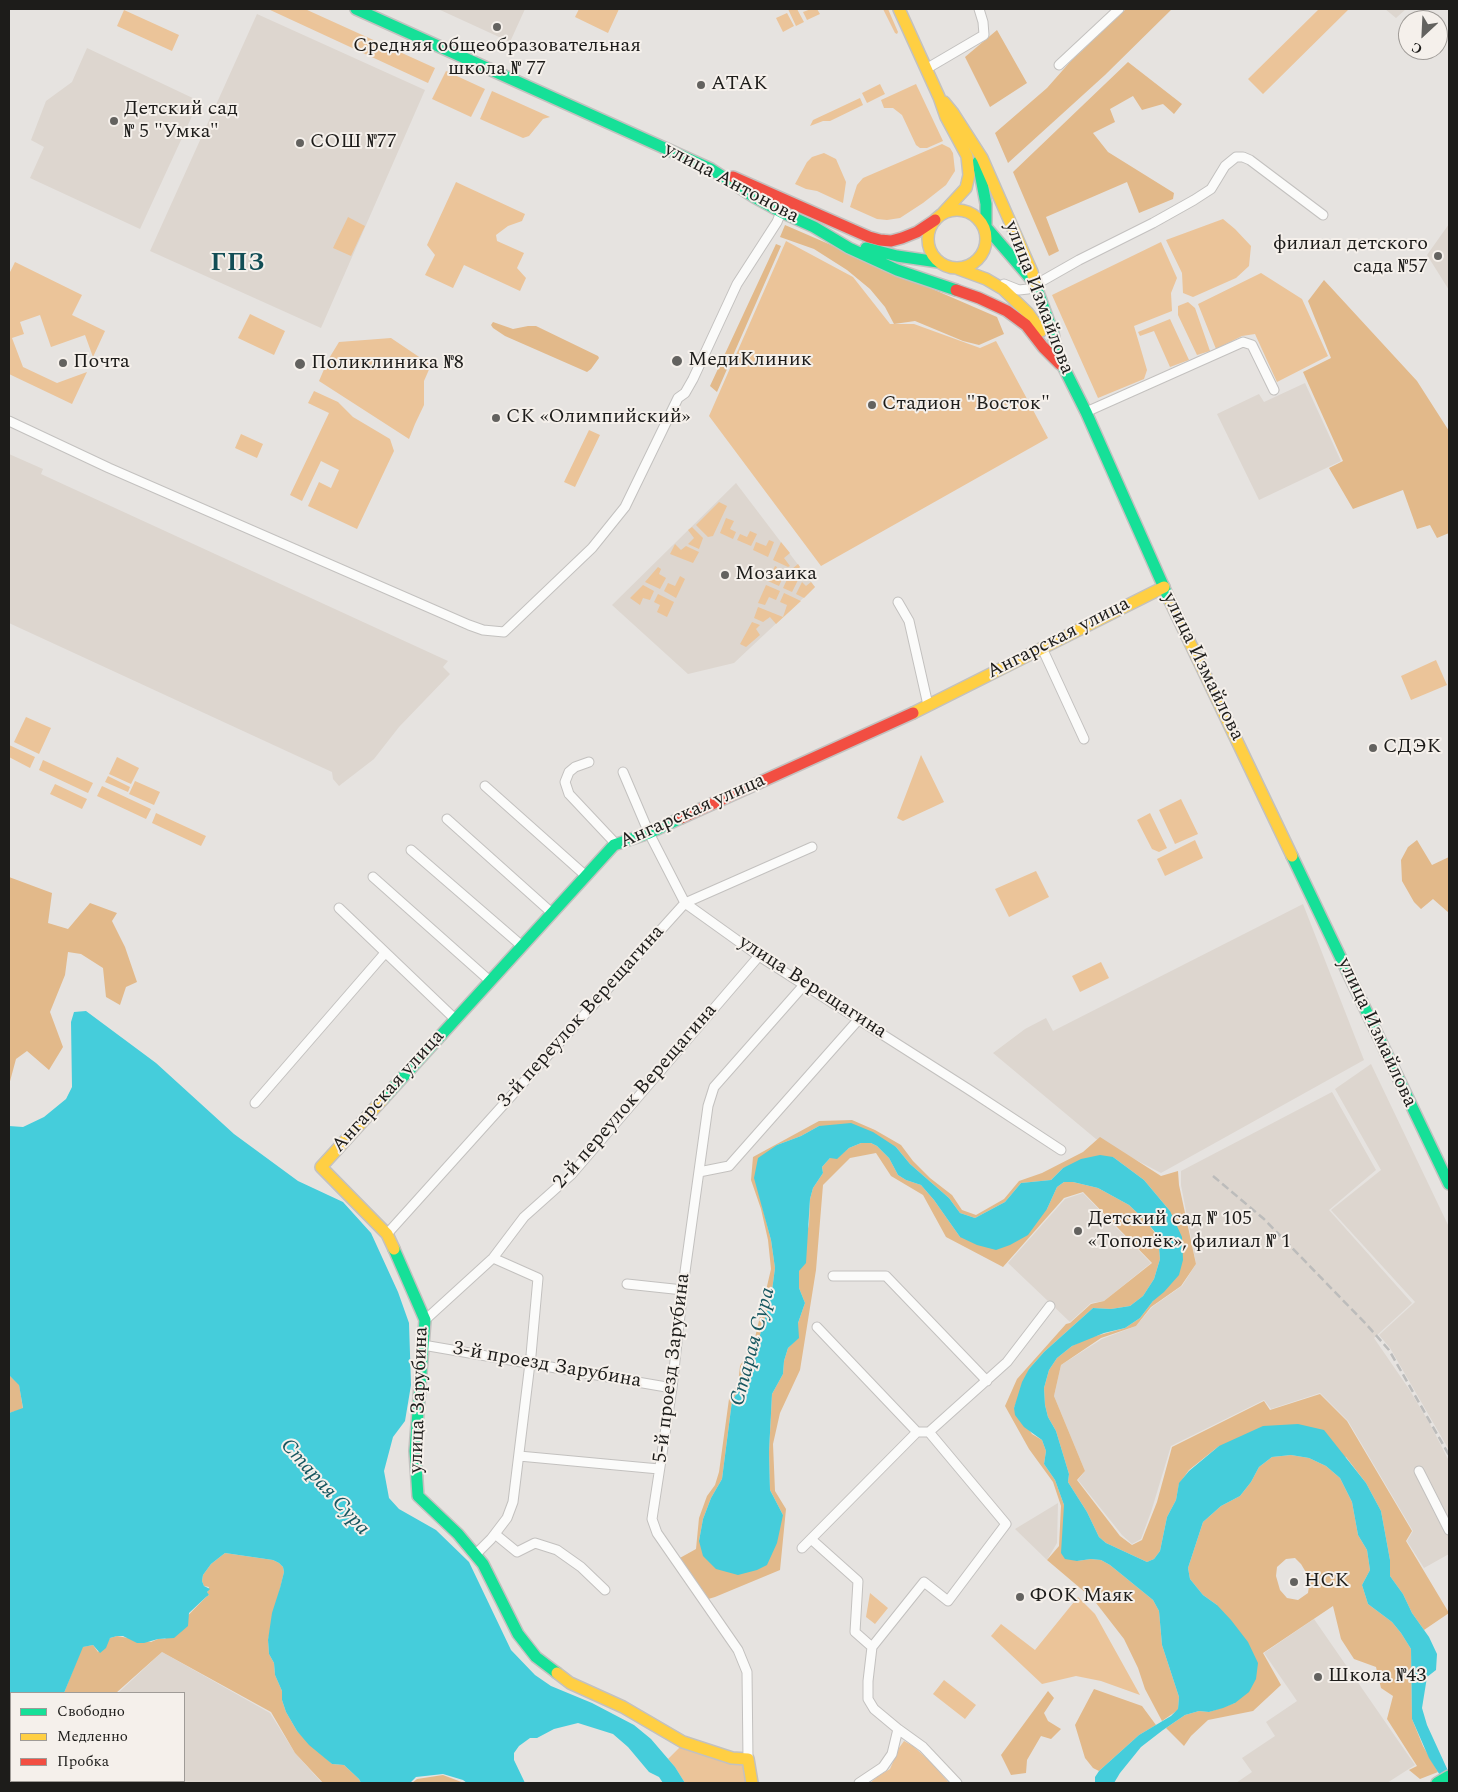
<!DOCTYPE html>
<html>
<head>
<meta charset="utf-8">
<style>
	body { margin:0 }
	#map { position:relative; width:1458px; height:1792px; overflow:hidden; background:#e6e3e0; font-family:Spectral,serif }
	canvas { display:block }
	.frame { position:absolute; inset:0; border:10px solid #1d1c1a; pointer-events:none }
	.legend { position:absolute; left:10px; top:1692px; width:175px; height:90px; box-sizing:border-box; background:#f5f0eb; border:1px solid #9f9b97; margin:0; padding:6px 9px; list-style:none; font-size:15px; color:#1d1c1a }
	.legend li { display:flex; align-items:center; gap:10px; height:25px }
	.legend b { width:25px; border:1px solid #9f9b97 }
	.north { position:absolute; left:1398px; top:10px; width:50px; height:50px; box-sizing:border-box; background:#f5f0eb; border:1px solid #9f9b97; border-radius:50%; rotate:205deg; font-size:14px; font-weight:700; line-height:20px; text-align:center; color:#1d1c1a }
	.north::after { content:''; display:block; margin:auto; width:18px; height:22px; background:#63625f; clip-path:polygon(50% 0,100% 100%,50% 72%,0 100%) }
</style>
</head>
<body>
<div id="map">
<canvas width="1458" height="1792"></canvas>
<div class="frame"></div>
<ul class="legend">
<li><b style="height:6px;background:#16e098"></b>Свободно</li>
<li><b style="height:6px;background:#ffcf43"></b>Медленно</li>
<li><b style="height:6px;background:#f24e42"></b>Пробка</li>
</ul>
<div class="north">С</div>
</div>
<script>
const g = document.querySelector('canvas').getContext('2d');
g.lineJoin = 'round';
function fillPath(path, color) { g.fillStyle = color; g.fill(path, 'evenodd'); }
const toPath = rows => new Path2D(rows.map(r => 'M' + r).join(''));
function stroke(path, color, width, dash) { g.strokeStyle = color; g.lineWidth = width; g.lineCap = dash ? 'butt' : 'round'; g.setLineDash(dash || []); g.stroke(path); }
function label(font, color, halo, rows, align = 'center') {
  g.font = font + ' Spectral,serif'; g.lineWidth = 4; g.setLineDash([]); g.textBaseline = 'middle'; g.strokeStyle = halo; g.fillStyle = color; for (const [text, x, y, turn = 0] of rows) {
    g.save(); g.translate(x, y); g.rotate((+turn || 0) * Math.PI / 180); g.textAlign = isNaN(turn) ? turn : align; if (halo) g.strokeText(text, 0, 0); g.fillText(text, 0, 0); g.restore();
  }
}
fillPath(toPath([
	[438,9,525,9,510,42],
	[1385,9,1406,9,1396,18],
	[257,14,425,90,321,328,150,251],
	[87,48,199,101,140,229,30,178,44,147,31,140,46,101,72,82],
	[1449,224,1449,290,1427,255],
	[1305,383,1341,461,1259,500,1217,414,1259,394,1264,402],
	[9,454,43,469,41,474,448,661,443,667,450,674,399,727,374,759,339,786,333,779,332,772,9,623],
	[736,483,815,587,734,663,688,674,612,605],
	[1303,904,1364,1060,1161,1173,1096,1139,993,1053,1025,1029,1046,1018,1053,1031],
	[1371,1064,1449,1227,1449,1450,1390,1348,1379,1335,1415,1302,1331,1210,1381,1170,1335,1089],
	[1332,1092,1376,1170,1329,1210,1412,1303,1374,1338,1409,1389,1430,1424,1449,1461,1449,1554,1424,1568,1407,1541,1413,1531,1348,1421,1320,1393,1271,1409,1264,1400,1171,1446,1151,1512,1141,1539,1132,1544,1122,1535,1078,1480,1085,1471,1054,1396,1061,1365,1102,1339,1136,1326,1152,1307,1182,1286,1196,1264,1181,1185,1181,1171],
	[1083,1193,1151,1263,1104,1301,1091,1303,1070,1322,1008,1263,1065,1199],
	[1058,1503,1057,1543,1047,1560,1015,1529],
	[1314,1619,1415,1765,1387,1783,1236,1783,1252,1772,1242,1758,1275,1736,1266,1722,1297,1701,1264,1653],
	[162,1652,270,1713,295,1753,322,1783,20,1783,23,1781,184,1781,184,1693,118,1693]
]), '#ddd6cf');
fillPath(toPath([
	[268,9,305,9,435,68,428,83],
	[579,9,619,9,608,33,575,17],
	[788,9,797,9,804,22,796,26],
	[811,9,817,9,820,14,807,20,803,12],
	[883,9,888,9,898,32,897,34,895,33],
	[1319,9,1349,9,1263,94,1248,79],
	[124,10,179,35,172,51,117,26],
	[787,13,794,26,783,32,776,18],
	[446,71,485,89,471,117,432,99],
	[880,84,885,94,867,103,862,93],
	[916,84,943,141,927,148,920,148,916,145,902,115,893,108,884,108,881,100],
	[492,91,550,117,543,119,529,136,523,138,480,119],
	[860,98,863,105,830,121,823,121,810,126,813,120],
	[942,144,950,148,953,153,955,171,946,185,923,203,900,218,887,220,877,219,850,207,857,185,863,178],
	[824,153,836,159,846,182,843,203,817,191,806,189,795,184,807,162,812,157],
	[456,182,525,214,522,221,508,226,496,235,497,241,524,253,517,268,526,278,520,291,464,265,453,288,425,275,435,255,427,245],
	[348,217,365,226,351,256,333,248],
	[1223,219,1235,229,1251,246,1249,266,1236,278,1193,297,1183,293,1182,273,1166,240],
	[786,241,853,277,890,324,914,324,980,348,996,341,1048,438,821,566,709,416],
	[1161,242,1177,278,1171,293,1172,311,1134,326,1147,370,1144,379,1098,398,1052,295],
	[15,262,82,295,72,315,105,331,93,357,85,335,51,347,40,315,20,322,24,334,12,338,23,367,57,383,87,372,72,404,9,374,9,274],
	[1261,273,1302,299,1328,356,1277,382,1255,334,1242,336,1216,349,1198,304],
	[1188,302,1195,308,1210,351,1197,355,1178,315,1178,306],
	[250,314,285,331,274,355,238,338],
	[1170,319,1189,360,1170,367,1154,331,1140,336,1138,332],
	[391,338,431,365,424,381,424,405,415,424,409,439,319,381,328,360,339,342],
	[314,391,338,402,353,417,390,439,394,451,357,529,308,506,319,482,331,488,339,470,321,461,302,501,290,495,329,413,308,403],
	[589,430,600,435,575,487,564,482],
	[241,434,263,444,257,458,235,448],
	[719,502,727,506,713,536,708,537,696,525],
	[726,518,734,521,730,529,736,532,733,539,720,533],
	[692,527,703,538,699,549,688,544,694,538,688,530],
	[750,531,757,534,751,546,737,540,740,534,747,537],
	[769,540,774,542,768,557,753,550,756,542,766,546],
	[781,542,790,553,784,558,790,566,788,567,773,560],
	[675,544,681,550,686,546,699,552,693,563,670,554],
	[798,564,800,567,794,572,799,578,792,592,783,588,792,569],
	[775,566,777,567,775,573,783,577,779,586,768,581],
	[658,567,661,569,659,574,666,578,660,589,645,582],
	[680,576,685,579,676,598,664,591,668,583,675,586],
	[802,582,806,586,811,582,815,587,804,598,796,594],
	[643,585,654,591,650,600,643,598,640,605,630,598],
	[766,585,780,591,776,600,769,597,765,605,758,603],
	[784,593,801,601,776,624,770,617,763,622,754,618,758,607,783,617,787,605,780,602],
	[658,594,674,602,667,617,657,612,660,605,654,602],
	[752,622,760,625,756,629,760,635,746,647,740,644],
	[1436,660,1447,685,1411,700,1401,676],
	[26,717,51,728,39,754,14,742],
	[9,745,35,757,30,768,9,757],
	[921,755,944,802,903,821,897,818],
	[117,757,139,768,131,784,109,774],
	[43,760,93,783,88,793,39,770],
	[108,776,130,787,128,792,105,782],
	[135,781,160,792,154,805,129,794],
	[55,784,87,799,82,809,50,794],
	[102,786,151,809,146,819,97,796],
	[1181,799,1198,834,1175,844,1159,810],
	[156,813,206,836,201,846,152,823],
	[1150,813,1167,848,1159,852,1152,849,1137,820],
	[1195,840,1203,858,1165,876,1157,859],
	[1036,871,1049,897,1009,917,995,889],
	[1101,962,1109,978,1080,992,1072,976],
	[870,1593,888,1608,875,1624,866,1617],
	[1078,1597,1095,1614,1140,1695,1101,1681,1076,1676,1042,1684,991,1636,1001,1624,1035,1650],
	[944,1680,976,1705,965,1719,933,1694],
	[904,1741,913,1746,931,1762,949,1783,870,1783,878,1776,890,1769,899,1748],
	[680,1747,729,1759,741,1763,745,1767,746,1783,685,1783,675,1767,668,1759]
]), '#ebc499');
fillPath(toPath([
	[1126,9,1172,9,1105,75,1008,163,995,133,1047,88,1070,62],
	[997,30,1027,83,990,107,965,57],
	[1128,62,1182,104,1174,114,1163,104,1142,110,1133,96,1110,109,1115,122,1093,133,1108,152,1174,193,1173,199,1139,213,1127,182,1046,217,1059,251,1049,256,1013,172],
	[785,225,997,317,1004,334,979,345,963,341,915,321,894,324,885,307,870,289,847,270,814,249,780,237],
	[776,244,781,246,717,392,710,386],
	[1324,280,1417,381,1449,431,1449,533,1437,538,1430,525,1417,529,1403,490,1353,509,1329,468,1343,461,1303,372,1331,358,1308,301],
	[493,322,513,329,528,326,536,326,598,356,599,358,591,369,587,372,505,336,493,328,491,325],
	[1417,840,1432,865,1449,857,1449,913,1433,899,1421,909,1414,902,1402,881,1401,860,1408,847],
	[9,877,52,893,48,923,68,929,90,903,117,913,112,921,125,947,137,982,126,987,120,1005,106,997,103,968,81,954,68,952,65,975,50,1012,63,1047,49,1070,27,1051,16,1059,9,1085],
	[852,1120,875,1130,901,1145,913,1161,930,1178,952,1195,962,1210,976,1215,1004,1199,1019,1181,1042,1173,1083,1152,1100,1137,1161,1176,1178,1171,1179,1185,1196,1264,1181,1286,1151,1307,1136,1326,1101,1338,1061,1365,1054,1396,1085,1471,1077,1480,1120,1536,1132,1545,1142,1540,1157,1502,1172,1447,1264,1401,1270,1410,1320,1394,1347,1421,1412,1531,1406,1541,1449,1613,1424,1630,1412,1613,1403,1594,1390,1576,1390,1560,1381,1511,1366,1483,1346,1457,1219,1446,1189,1470,1179,1484,1176,1500,1167,1517,1160,1551,1154,1559,1147,1562,1106,1543,1099,1537,1087,1512,1068,1482,1069,1474,1056,1431,1048,1417,1045,1405,1044,1388,1049,1370,1057,1358,1072,1346,1085,1339,1125,1328,1140,1318,1153,1301,1170,1211,1144,1180,1113,1157,1063,1168,1051,1180,1021,1183,1005,1202,975,1218,960,1213,949,1198,910,1164,896,1147,819,1126,801,1136,777,1145,755,1178,771,1240,775,1268,771,1298,757,1345,744,1368,742,1385,732,1401,722,1479,711,1498,703,1519,699,1541,783,1515,770,1490,769,1452,772,1394,783,1374,784,1361,788,1348,798,1338,798,1323,805,1303,799,1288,799,1271,809,1224,810,1199,813,1188,823,1173,822,1167,830,1158,837,1158,849,1148,861,1143,871,1143,877,1146,889,1158,898,1175,906,1180,921,1185,934,1200,960,1237,1047,1209,1057,1187,1064,1182,1073,1182,1098,1188,1129,1205,1147,1222,1158,1237,1160,1259,1154,1279,1143,1296,1130,1306,1111,1309,1093,1308,1044,1352,1029,1369,1014,1408,1032,1434,1042,1440,1046,1451,1044,1464,1055,1480,1064,1505,1064,1515,1077,1561,1091,1559,1101,1560,1110,1565,1153,1600,1159,1611,1162,1645,1179,1697,1178,1710,1162,1721,1145,1689,1138,1668,1124,1639,1093,1599,1047,1560,1059,1546,1061,1506,1053,1482,1029,1449,1005,1406,1017,1379,1066,1324,1070,1323,1091,1304,1104,1301,1152,1263,1083,1192,1064,1198,1003,1267,946,1237,923,1195,891,1176,876,1153,850,1158,823,1185,816,1270,800,1370,780,1413,773,1444,775,1491,786,1509,780,1570,715,1597,705,1600,678,1559,696,1549,699,1518,707,1496,715,1485,719,1472,729,1399,738,1384,740,1366,754,1342,771,1269,768,1240,761,1209,751,1180,753,1157,819,1121],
	[9,1375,19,1384,23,1409,9,1413],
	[1291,1455,1309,1458,1326,1466,1340,1478,1352,1502,1358,1535,1367,1550,1370,1570,1362,1585,1368,1604,1392,1622,1401,1633,1411,1649,1412,1719,1423,1746,1438,1772,1420,1779,1409,1770,1417,1766,1387,1719,1393,1696,1381,1688,1376,1667,1354,1659,1341,1639,1333,1606,1263,1653,1281,1685,1253,1711,1208,1720,1191,1736,1184,1746,1166,1728,1185,1715,1199,1711,1209,1712,1235,1703,1217,1605,1203,1595,1190,1579,1188,1568,1203,1522,1221,1506,1240,1496,1251,1482,1259,1467,1272,1457],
	[1295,1558,1301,1564,1310,1579,1308,1593,1298,1600,1287,1598,1280,1590,1276,1576,1277,1567,1286,1559],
	[225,1553,273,1560,279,1563,283,1567,284,1572,268,1640,269,1654,274,1663,275,1675,282,1691,282,1700,286,1712,297,1731,332,1764,344,1765,359,1779,361,1783,323,1783,295,1753,271,1712,162,1652,116,1693,64,1693,82,1647,93,1645,98,1652,110,1638,117,1636,151,1642,158,1639,165,1639,206,1597,209,1595,207,1593,209,1587,204,1586,202,1581,203,1575,211,1564],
	[1094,1689,1142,1706,1156,1725,1139,1735,1099,1771,1093,1768,1085,1758,1075,1725],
	[1048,1691,1054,1698,1044,1713,1048,1721,1061,1729,1051,1739,1041,1736,1027,1760,1026,1773,1011,1775,1001,1755],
	[443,1775,464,1783,412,1783,417,1779]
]), '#e2b98a');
fillPath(toPath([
	[86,1011,156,1063,234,1134,298,1181,343,1202,371,1233,398,1292,409,1323,411,1385,405,1421,393,1437,384,1471,389,1498,399,1509,436,1530,469,1562,511,1650,535,1675,551,1686,592,1703,634,1725,651,1739,675,1767,685,1783,663,1783,659,1777,649,1772,628,1747,613,1734,578,1723,554,1729,537,1738,530,1738,519,1746,514,1753,514,1760,525,1783,467,1783,463,1780,443,1774,416,1777,410,1783,361,1783,359,1779,344,1765,332,1764,309,1745,297,1731,286,1712,282,1700,282,1691,275,1675,274,1663,269,1654,268,1640,272,1613,280,1588,284,1572,283,1567,279,1563,273,1560,225,1553,211,1564,203,1575,202,1581,204,1586,210,1589,207,1592,209,1595,206,1597,189,1613,188,1626,174,1638,158,1639,144,1643,137,1643,123,1636,117,1636,110,1638,106,1648,100,1653,93,1645,83,1647,64,1693,11,1693,11,1776,9,1777,9,1413,23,1408,19,1385,9,1375,9,1126,23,1127,44,1117,66,1099,72,1087,71,1022,74,1012],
	[851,1123,873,1132,896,1147,910,1164,949,1198,960,1213,975,1218,1005,1202,1021,1183,1051,1180,1063,1168,1081,1159,1100,1155,1113,1157,1144,1180,1170,1211,1182,1237,1183,1260,1179,1275,1164,1292,1153,1301,1140,1318,1125,1328,1104,1333,1072,1346,1057,1358,1049,1370,1044,1388,1045,1405,1048,1417,1056,1431,1069,1474,1068,1482,1087,1512,1099,1537,1106,1543,1147,1562,1154,1559,1160,1551,1167,1517,1176,1500,1179,1483,1189,1471,1219,1446,1263,1426,1298,1424,1324,1430,1366,1483,1381,1511,1390,1560,1390,1576,1403,1594,1412,1613,1429,1637,1437,1654,1436,1670,1427,1677,1422,1708,1427,1725,1449,1773,1449,1783,1445,1783,1429,1758,1412,1719,1411,1649,1401,1633,1392,1622,1368,1604,1362,1585,1370,1570,1367,1550,1358,1535,1352,1502,1340,1478,1326,1466,1309,1458,1291,1455,1272,1457,1259,1467,1251,1482,1240,1496,1221,1506,1203,1522,1188,1568,1190,1579,1203,1595,1217,1605,1231,1620,1248,1642,1258,1663,1256,1679,1249,1692,1235,1703,1223,1708,1209,1712,1199,1711,1185,1715,1163,1730,1141,1747,1120,1773,1114,1783,1095,1783,1095,1777,1099,1771,1139,1735,1171,1716,1178,1709,1179,1697,1162,1645,1159,1611,1153,1600,1110,1565,1101,1560,1091,1559,1077,1561,1065,1559,1061,1553,1064,1505,1055,1480,1044,1464,1046,1451,1042,1440,1024,1427,1015,1415,1014,1408,1022,1382,1029,1369,1044,1352,1093,1308,1111,1309,1130,1306,1143,1296,1154,1279,1160,1259,1158,1236,1147,1222,1129,1205,1098,1188,1073,1182,1064,1182,1057,1187,1047,1209,1028,1235,1010,1245,996,1250,977,1245,960,1237,934,1200,921,1185,906,1180,898,1175,889,1158,877,1146,871,1143,861,1143,849,1148,837,1159,830,1158,822,1167,823,1173,813,1188,810,1199,806,1263,799,1271,799,1288,805,1303,798,1323,799,1338,788,1348,784,1361,783,1374,772,1394,769,1452,770,1490,783,1515,777,1543,767,1565,757,1570,738,1575,716,1569,703,1556,699,1541,703,1519,711,1498,722,1479,732,1401,742,1385,744,1368,757,1345,771,1298,775,1268,771,1240,754,1178,758,1158,777,1145,801,1136,819,1126]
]), '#45cddb');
const street = toPath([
	[1059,65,1119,9],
	[926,69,984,35,983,22,979,9],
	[1004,284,1019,290,1028,289,1079,260,1153,223,1194,200,1211,189,1225,166,1236,157,1243,157,1250,160,1323,215],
	[1086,412,1243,342,1252,345,1274,390],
	[9,421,109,468,469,625,483,630,504,632,592,548,625,507,678,398,685,393,693,379,737,284,777,222,781,212],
	[898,602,909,621,928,705],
	[1042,648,1084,739],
	[589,762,575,767,569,772,565,782,569,794,616,844],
	[623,772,649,833,685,903,759,956,968,1089,1061,1150],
	[485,786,586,876],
	[447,819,552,913],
	[411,850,522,946],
	[373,877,490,981],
	[339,908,455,1019],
	[255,1103,385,953],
	[699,1172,729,1166,859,1019],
	[387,1234,685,903,812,847],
	[833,1276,886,1276,987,1381],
	[627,1284,683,1290],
	[425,1320,493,1258,524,1217,571,1175,759,956],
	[817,1327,917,1432],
	[423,1345,672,1388],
	[519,1456,659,1469],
	[1419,1471,1449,1530],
	[495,1534,517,1552,535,1543,557,1550,581,1567,605,1590],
	[811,1539,858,1581,855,1632,872,1647,868,1681,868,1699,874,1709,898,1729,892,1754,883,1767,859,1783],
	[802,1548,917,1432,929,1432,1007,1362,1050,1306],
	[475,1555,491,1539,507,1518,513,1502,531,1355,538,1278,493,1258],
	[872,1647,924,1582,948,1601,1006,1524,929,1432],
	[898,1729,923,1747,957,1783],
	[748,1759,747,1672,738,1650,657,1533,652,1519,672,1388,684,1279,708,1106,714,1087,804,985]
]);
const fast = toPath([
	[356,9,711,169,754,197,781,212,814,227,849,248,897,270,956,290],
	[978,162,986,204,986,233],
	[980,220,1035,284,1053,333,1057,354,1086,412,1170,601],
	[866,248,897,256,938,262],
	[1292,856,1449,1184],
	[383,1099,614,845,649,833,681,818],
	[394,1249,425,1320,415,1451,418,1496,458,1534,483,1564,518,1634,536,1657,557,1673],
	[1437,1783,1449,1776]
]);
const slow = toPath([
	[899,9,939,97,946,117,967,156,969,175,966,188,943,213],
	[944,102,953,113,982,158,1032,272,1035,283],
	'928 239a29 29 0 1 1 58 0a29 29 0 1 1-58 0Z',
	[956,268,986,279,1003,289,1028,313,1041,331],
	[1170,601,1292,856],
	[913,713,1164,587],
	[383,1099,321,1167,387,1234,394,1249],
	[557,1673,570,1683,623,1707,683,1742,732,1758,748,1759,752,1783]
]);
const jam = toPath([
	[733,177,869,237,880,240,891,241,902,238,917,232,935,220],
	[956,290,979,298,1007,311,1026,325,1043,347,1060,364],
	[681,818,913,713]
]);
stroke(street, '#c3c1bf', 11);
stroke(fast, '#c3c1bf', 14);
stroke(slow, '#c3c1bf', 14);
stroke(jam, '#c3c1bf', 14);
stroke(street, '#fbfbfa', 9);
stroke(fast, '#16e098', 11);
stroke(slow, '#ffcf43', 11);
stroke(jam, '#f24e42', 11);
stroke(toPath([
	[1213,1176,1264,1219,1366,1324,1389,1350,1449,1455]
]), '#bcbcbb', 2.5, [8, 4]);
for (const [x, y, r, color] of [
	[497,27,5,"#63625f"],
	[701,85,5,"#63625f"],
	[114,121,5,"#63625f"],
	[300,143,5,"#63625f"],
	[1438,256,5,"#63625f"],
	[677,361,6,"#63625f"],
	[63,363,5,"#63625f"],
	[300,364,6,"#63625f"],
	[872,405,5,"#63625f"],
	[496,418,5,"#63625f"],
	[725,575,5,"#63625f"],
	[1373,748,5,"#63625f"],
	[1078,1231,5,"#63625f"],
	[1294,1582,5,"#63625f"],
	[1020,1597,5,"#63625f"],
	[1318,1677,5,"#63625f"]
]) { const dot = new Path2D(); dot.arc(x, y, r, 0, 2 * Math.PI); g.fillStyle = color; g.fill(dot); stroke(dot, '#f5f0eb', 2); }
label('20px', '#1d1c1a', '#f5f0eb', [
	["Средняя общеобразовательная",497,47,"center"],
	["школа № 77",497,70,"center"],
	["АТАК",711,85],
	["Детский сад",124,110],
	["№ 5 \"Умка\"",124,133],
	["СОШ №77",310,143],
	["филиал детского",1428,245,"right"],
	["сада №57",1428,268,"right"],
	["МедиКлиник",688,361],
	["Почта",73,363],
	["Поликлиника №8",311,364],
	["Стадион \"Восток\"",882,405],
	["СК «Олимпийский»",506,418],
	["Мозаика",735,575],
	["СДЭК",1383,748],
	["Детский сад № 105",1088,1220],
	["«Тополёк», филиал № 1",1088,1243],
	["НСК",1304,1582],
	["ФОК Маяк",1030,1597],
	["Школа №43",1328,1677]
], 'left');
label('20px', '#1d1c1a', '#f5f0eb', [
	["улица Антонова",731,184,28],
	["улица Измайлова",1038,298,69],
	["Ангарская улица",1059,639,-27],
	["улица Измайлова",1202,667,64],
	["Ангарская улица",693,812,-24],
	["улица Верещагина",812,988,33],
	["3-й переулок Верещагина",582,1017,-48],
	["улица Измайлова",1376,1033,65],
	["Ангарская улица",389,1092,-48],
	["2-й переулок Верещагина",636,1097,-49],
	["3-й проезд Зарубина",547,1366,10],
	["5-й проезд Зарубина",673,1368,-83],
	["улица Зарубина",420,1400,-88]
]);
label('italic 21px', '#175760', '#f5f0eb', [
	["Старая Сура",754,1347,-75],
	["Старая Сура",324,1488,48]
]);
g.letterSpacing = '1px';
label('bold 25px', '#114d55', '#f5f0eb', [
	["ГПЗ",238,265]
]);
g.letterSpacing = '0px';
</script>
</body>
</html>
